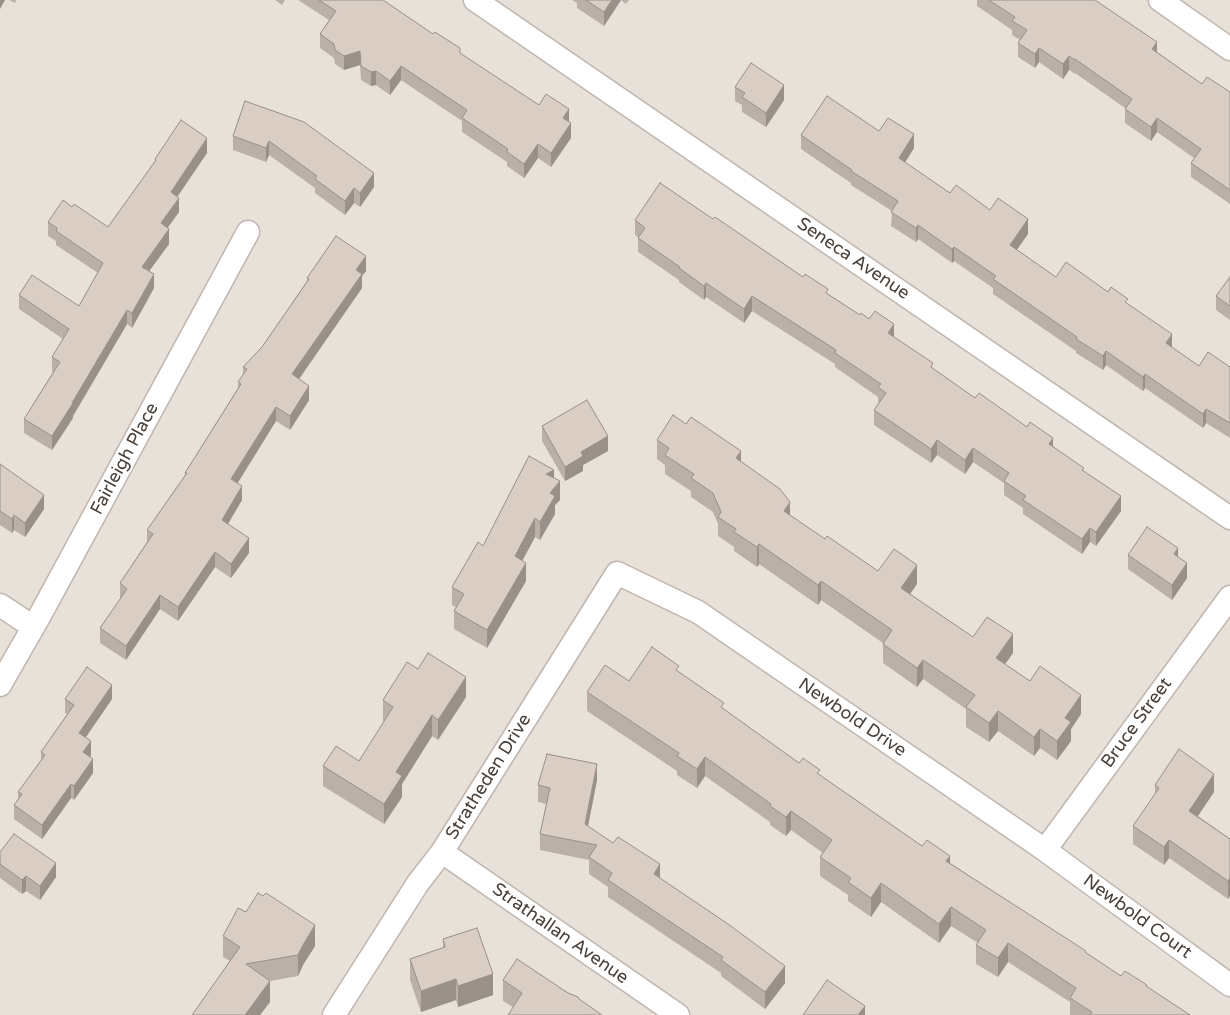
<!DOCTYPE html>
<html>
<head>
<meta charset="utf-8">
<style>
	body { margin:0 }
	canvas { display:block; background:#f5f0eb }
</style>
</head>
<body>
<canvas width="1230" height="1015"></canvas>
<script>
const g = document.querySelector('canvas').getContext('2d');
g.lineJoin = 'round';
function fillPath(path, color) { g.fillStyle = color; g.fill(path, 'evenodd'); }
const toPath = rows => new Path2D(rows.map(r => 'M' + r).join(''));
function stroke(path, color, width, dash) { g.strokeStyle = color; g.lineWidth = width; g.lineCap = dash ? 'butt' : 'round'; g.setLineDash(dash || []); g.stroke(path); }
function label(font, color, halo, rows, align = 'center') {
  g.font = font + ' "Varela Round",sans-serif'; g.lineWidth = 4; g.setLineDash([]); g.textBaseline = 'middle'; g.strokeStyle = halo; g.fillStyle = color; for (const [text, x, y, turn = 0] of rows) {
    g.save(); g.translate(x, y); g.rotate((+turn || 0) * Math.PI / 180); g.textAlign = isNaN(turn) ? turn : align; if (halo) g.strokeText(text, 0, 0); g.fillText(text, 0, 0); g.restore();
  }
}
fillPath(toPath([
	[0,0,1230,0,1230,1015,0,1015]
]), '#e8e1d9');
const minor = toPath([
	[475,0,1230,518],
	[1160,0,1230,49],
	[0,605,33,627],
	[0,685,39,617,248,232],
	[1045,850,1230,597],
	[442,852,678,1015],
	[334,1015,418,883,442,852,617,573,698,612,1045,850,1230,985]
]);
stroke(minor, '#c0b6ae', 25);
stroke(minor, '#fff', 22);
fillPath(toPath([
	[9,0,16,0,15,3],
	[275,0,285,0,282,5],
	[298,0,384,0,384,1,460,54,539,105,569,122,571,138,551,167,538,158,524,178,507,166,507,162,462,132,462,121,401,80,390,95,376,85,371,86,361,80,360,65,344,70,335,64,334,58,320,48,320,34,329,20],
	[572,0,629,0,626,4,621,0,604,26,577,8,577,3],
	[977,0,1095,0,1157,52,1202,84,1230,92,1230,204,1191,177,1191,163,1194,158,1157,132,1151,141,1125,123,1125,108,1075,73,1075,74,1069,70,1063,79,1039,62,1035,68,1018,57,1018,43,1020,40,1012,35,1012,30,977,6],
	[735,87,784,100,766,127,742,112,742,105,735,101],
	[245,101,374,187,360,207,354,203,345,215,315,193,315,188,269,155,266,162,233,150,233,136],
	[879,131,914,148,905,162,950,193,990,210,1028,234,1017,250,1056,277,1108,292,1128,304,1172,348,1199,366,1230,367,1230,438,1206,423,1203,428,1145,388,1143,391,1106,365,1103,370,1076,353,1076,351,993,294,993,288,954,261,952,263,918,239,916,242,891,226,892,211,851,185,851,183,801,149,801,135],
	[207,153,177,197,179,212,167,228,169,244,149,271,154,288,132,328,127,324,73,416,73,418,52,450,24,433,24,419,53,372,52,372,52,357,63,339,19,309,19,295,79,306,98,273,56,245,56,241,48,236,48,222,72,207,108,227,155,161,155,159],
	[713,219,894,337,933,369,975,398,1053,446,1084,471,1121,511,1096,546,1090,542,1082,554,1023,514,1023,508,1004,495,1004,483,973,462,965,474,937,455,931,463,874,425,874,410,879,402,878,402,878,397,835,367,835,364,752,311,744,323,706,297,704,300,679,282,679,280,638,252,638,237,635,235,635,220],
	[366,271,362,276,362,288,299,379,309,400,290,430,276,421,238,483,242,500,228,524,249,553,231,578,215,567,178,621,160,609,126,660,100,643,100,628,121,598,120,598,120,583,147,542,147,530,185,475,185,473,238,388,238,382,243,374,243,367,262,347,307,281,307,278],
	[1230,277,1230,320,1216,310,1216,296],
	[542,426,608,451,583,465,583,471,565,481,542,441],
	[657,440,741,461,790,515,825,539,878,571,917,584,910,594,973,637,1013,653,1005,664,1030,681,1081,714,1071,729,1071,741,1057,760,1040,748,1034,756,998,731,989,742,966,727,966,709,923,679,917,687,883,663,883,643,821,600,818,605,759,564,757,567,734,551,734,547,718,536,718,524,713,512,691,497,691,491,665,474,665,465,657,459],
	[0,464,44,509,25,537,14,530,12,533,0,525],
	[560,500,555,505,555,514,540,540,535,537,522,561,526,581,487,648,454,629,454,611,456,607,452,605,452,587,483,546],
	[1128,555,1178,557,1187,578,1172,600,1128,569],
	[418,669,466,697,438,740,432,736,402,784,402,797,384,824,323,786,323,766,359,761,384,722,383,721,383,700],
	[679,672,724,710,799,763,820,775,922,846,950,863,1121,976,1147,987,1190,1015,1070,1015,1070,1002,1008,962,998,977,976,964,976,945,978,943,951,926,939,943,881,902,871,917,848,901,848,895,820,876,820,857,823,853,791,830,786,836,770,825,770,822,705,776,697,788,677,775,677,771,587,711,587,692],
	[65,699,112,699,86,737,91,755,90,757,93,773,74,800,71,798,42,839,14,819,14,805,18,799,18,792,41,761,41,752,67,714,65,713],
	[597,780,588,826,660,878,785,983,765,1009,721,976,721,973,608,897,608,887,589,874,589,860,540,850,540,834,546,804,538,802,538,785],
	[1155,785,1214,792,1198,816,1230,839,1228,899,1169,858,1164,865,1133,844,1133,826,1155,794],
	[0,852,56,877,40,900,26,891,22,894,0,878],
	[246,912,315,946,303,965,298,976,270,981,270,1002,260,1015,192,1015,230,961,223,957,223,936],
	[443,939,493,995,458,1007,456,1000,421,1012,410,980,410,959,443,948],
	[503,980,568,993,513,1007,503,1001]
]), '#bbb0a9');
fillPath(toPath([
	[0,0,5,0,0,9],
	[612,0,621,0,604,26,604,12],
	[1157,42,1157,56,1152,49],
	[1039,48,1039,62,1035,68,1035,54],
	[360,51,360,65,344,70,344,56],
	[1069,56,1069,70,1063,79,1063,64],
	[401,66,401,80,390,95,390,81],
	[376,71,376,85,371,86,371,72],
	[784,85,784,100,766,127,766,113],
	[569,109,569,124,563,118],
	[1157,118,1157,132,1151,141,1151,127],
	[571,123,571,138,551,167,551,153],
	[914,134,914,148,899,172,899,158],
	[207,138,207,153,171,206,171,192],
	[269,141,269,155,266,162,266,148],
	[538,144,538,158,524,178,524,164],
	[374,173,374,187,360,207,360,193],
	[354,188,354,203,345,215,345,201],
	[179,198,179,212,161,237,161,223],
	[1028,219,1028,234,1010,259,1010,245],
	[918,225,918,239,916,242,916,228],
	[169,229,169,244,142,281,142,267],
	[954,247,954,261,952,263,952,249],
	[366,256,366,271,362,276,362,288,292,389,292,374,356,270],
	[154,274,154,288,132,328,132,313],
	[706,283,706,297,704,300,704,286],
	[752,296,752,311,744,323,744,309],
	[127,310,127,324,73,416,73,418,52,450,52,436],
	[894,324,894,338,888,333],
	[1172,334,1172,349,1166,343],
	[1106,351,1106,365,1103,370,1103,356],
	[1145,374,1145,388,1143,391,1143,377],
	[309,386,309,400,290,430,290,416],
	[276,407,276,421,231,493,231,479],
	[1206,409,1206,423,1203,428,1203,414],
	[608,436,608,451,583,465,583,471,565,481,565,467,581,452],
	[1053,438,1053,453,1049,444],
	[937,440,937,455,931,463,931,449],
	[973,448,973,462,965,474,965,460],
	[741,451,741,470,736,458],
	[554,470,554,488,546,474],
	[560,481,560,500,555,505,555,514,540,540,540,522,550,493],
	[242,486,242,500,222,534,222,520],
	[44,495,44,509,25,537,25,523],
	[1121,496,1121,511,1096,546,1096,532],
	[790,502,790,522,784,511],
	[14,515,14,530,12,533,12,519],
	[535,518,535,537,515,574,515,556],
	[1090,528,1090,542,1082,554,1082,539],
	[249,538,249,553,231,578,231,564],
	[759,544,759,564,757,567,757,547],
	[1178,548,1178,562,1174,554],
	[215,552,215,567,178,621,178,607],
	[526,563,526,581,487,648,487,630],
	[1187,563,1187,578,1172,600,1172,585],
	[917,565,917,584,901,607,901,588],
	[821,581,821,600,818,605,818,585],
	[160,595,160,609,126,660,126,646],
	[1013,634,1013,653,996,677,996,658],
	[923,660,923,679,917,687,917,668],
	[466,677,466,697,438,740,438,720],
	[112,685,112,699,79,747,79,733],
	[1081,695,1081,714,1071,729,1071,741,1057,760,1057,741,1065,718],
	[998,711,998,731,989,742,989,723],
	[432,715,432,736,402,784,402,797,384,824,384,804,396,772],
	[1040,729,1040,748,1034,756,1034,737],
	[91,741,91,755,83,766,83,752],
	[705,757,705,776,697,788,697,769],
	[93,759,93,773,74,800,74,786],
	[597,764,597,780,585,841,585,824],
	[1214,774,1214,792,1189,829,1189,811],
	[71,784,71,798,42,839,42,825],
	[791,811,791,830,786,836,786,817],
	[1169,840,1169,858,1164,865,1164,847],
	[950,856,950,875,946,861],
	[56,863,56,877,40,900,40,886],
	[660,864,660,881,654,874],
	[26,876,26,891,22,894,22,880],
	[1230,878,1230,896,1228,899,1228,881],
	[881,883,881,902,871,917,871,898],
	[951,907,951,926,939,943,939,924],
	[315,925,315,946,303,965,298,976,298,955,303,945],
	[1008,943,1008,962,998,977,998,958],
	[785,966,785,983,765,1009,765,992],
	[493,974,493,995,458,1007,458,986],
	[456,979,456,1000,421,1012,421,991],
	[270,981,270,1002,260,1015,245,1015],
	[865,1006,865,1015,858,1015]
]), '#989089');
const building = toPath([
	[319,0,383,0,433,34,435,32,460,48,460,53,539,105,546,94,569,109,563,118,571,123,551,153,538,144,524,164,507,152,508,149,462,118,467,110,401,66,390,81,376,71,371,72,361,66,360,51,344,56,335,50,334,44,320,34,336,11,319,0],
	[586,0,612,0,604,12,586,0],
	[989,0,1095,0,1157,42,1152,49,1202,84,1207,77,1230,92,1230,190,1191,163,1201,149,1157,118,1151,127,1125,109,1132,99,1075,59,1075,60,1069,56,1063,64,1039,48,1035,54,1018,43,1027,30,1012,21,1015,17,989,0],
	[751,63,784,85,766,113,742,97,745,93,735,87,751,63],
	[827,96,879,131,888,118,914,134,899,158,950,193,956,185,990,210,998,198,1028,219,1010,245,1056,277,1066,262,1108,292,1111,287,1128,299,1125,302,1172,334,1166,343,1199,366,1208,352,1230,367,1230,423,1206,409,1203,414,1145,374,1143,377,1106,351,1103,356,1076,339,1077,337,993,279,996,276,954,247,952,249,918,225,916,228,891,212,898,201,851,171,852,170,801,135,827,96],
	[245,101,304,122,374,173,360,193,354,188,345,201,315,179,317,176,269,141,266,148,233,136,245,101],
	[181,120,207,138,171,192,179,198,161,223,169,229,142,267,154,274,132,313,127,310,72,403,73,403,52,436,24,419,60,362,52,357,69,329,19,295,32,275,79,306,103,263,56,231,57,228,48,222,63,200,72,207,74,204,108,227,156,160,155,159,181,120],
	[660,183,713,219,715,217,803,277,805,274,828,289,826,293,860,315,861,313,869,319,875,311,894,324,888,333,933,363,931,367,975,398,979,393,1027,427,1030,422,1053,438,1049,444,1084,468,1082,470,1121,496,1096,532,1090,528,1082,539,1023,500,1026,496,1004,481,1009,473,973,448,965,460,937,440,931,449,874,410,886,393,878,387,881,384,835,353,836,350,752,296,744,309,706,283,704,286,679,268,680,267,638,238,645,228,635,220,660,183],
	[336,236,366,256,356,270,362,274,292,374,309,386,290,416,276,407,231,479,242,486,222,520,249,538,231,564,215,552,178,607,160,595,126,646,100,628,127,589,120,583,153,534,147,530,187,473,185,473,241,384,238,382,247,369,243,367,262,347,309,279,307,278,336,236],
	[1230,277,1230,306,1216,296,1230,277],
	[587,400,608,436,581,452,583,456,565,467,542,426,587,400],
	[673,415,686,424,691,417,741,451,736,458,780,489,790,502,784,511,825,539,827,536,878,571,894,549,917,565,901,588,973,637,987,617,1013,634,996,658,1030,681,1040,666,1081,695,1065,718,1071,722,1057,741,1040,729,1034,737,998,711,989,723,966,707,975,695,923,660,917,668,883,644,892,630,821,581,818,585,759,544,757,547,734,532,736,529,718,517,721,512,713,493,691,478,694,474,665,455,669,448,657,440,673,415],
	[529,456,554,470,546,474,560,481,550,493,555,496,540,522,535,518,515,556,526,563,487,630,454,611,464,594,452,587,478,542,483,546,529,456],
	[0,464,44,495,25,523,14,515,12,519,0,511,0,464],
	[1147,527,1178,548,1174,554,1187,563,1172,585,1128,555,1147,527],
	[652,647,679,666,676,670,724,703,721,707,799,763,803,758,820,770,817,773,922,846,927,840,950,856,946,861,1086,951,1085,952,1121,976,1125,971,1147,985,1146,986,1190,1015,1090,1015,1092,1012,1070,998,1076,988,1008,943,998,958,976,945,986,930,951,907,939,924,881,883,871,898,848,882,851,878,820,857,832,840,791,811,786,817,770,806,771,804,705,757,697,769,677,756,679,753,587,692,605,665,629,681,652,647],
	[428,653,466,677,438,720,432,715,396,772,402,776,384,804,323,766,336,746,359,761,393,707,383,700,407,662,418,669,428,653],
	[87,667,112,685,79,733,91,741,83,752,93,759,74,786,71,784,42,825,14,805,22,794,18,792,45,755,41,752,74,705,65,699,87,667],
	[1179,749,1214,774,1189,811,1230,839,1230,878,1228,881,1169,840,1164,847,1133,826,1159,788,1155,785,1179,749],
	[547,754,597,764,585,824,613,843,618,837,660,864,654,874,728,924,785,966,765,992,721,960,723,957,608,880,612,873,589,857,597,845,540,834,550,788,538,785,547,754],
	[14,834,56,863,40,886,26,876,22,880,0,864,0,852,14,834],
	[258,893,263,896,266,893,315,925,303,945,298,955,246,964,270,981,245,1015,192,1015,240,947,223,936,238,908,246,912,258,893],
	[477,928,493,974,458,986,456,979,421,991,410,959,445,947,443,939,477,928],
	[517,959,568,993,578,997,579,999,602,1015,508,1015,522,993,503,980,517,959],
	[827,980,865,1006,858,1015,803,1015,827,980]
]);
fillPath(building, '#d9cdc4');
stroke(building, '#989089', 1);
label('18px', '#494039', '#fff', [
	["Seneca Avenue",853,259,34],
	["Fairleigh Place",125,459,-62],
	["Newbold Drive",852,718,34],
	["Bruce Street",1137,723,-54],
	["Stratheden Drive",489,777,-58],
	["Newbold Court",1137,917,36],
	["Strathallan Avenue",560,934,35]
]);
</script>
</body>
</html>
